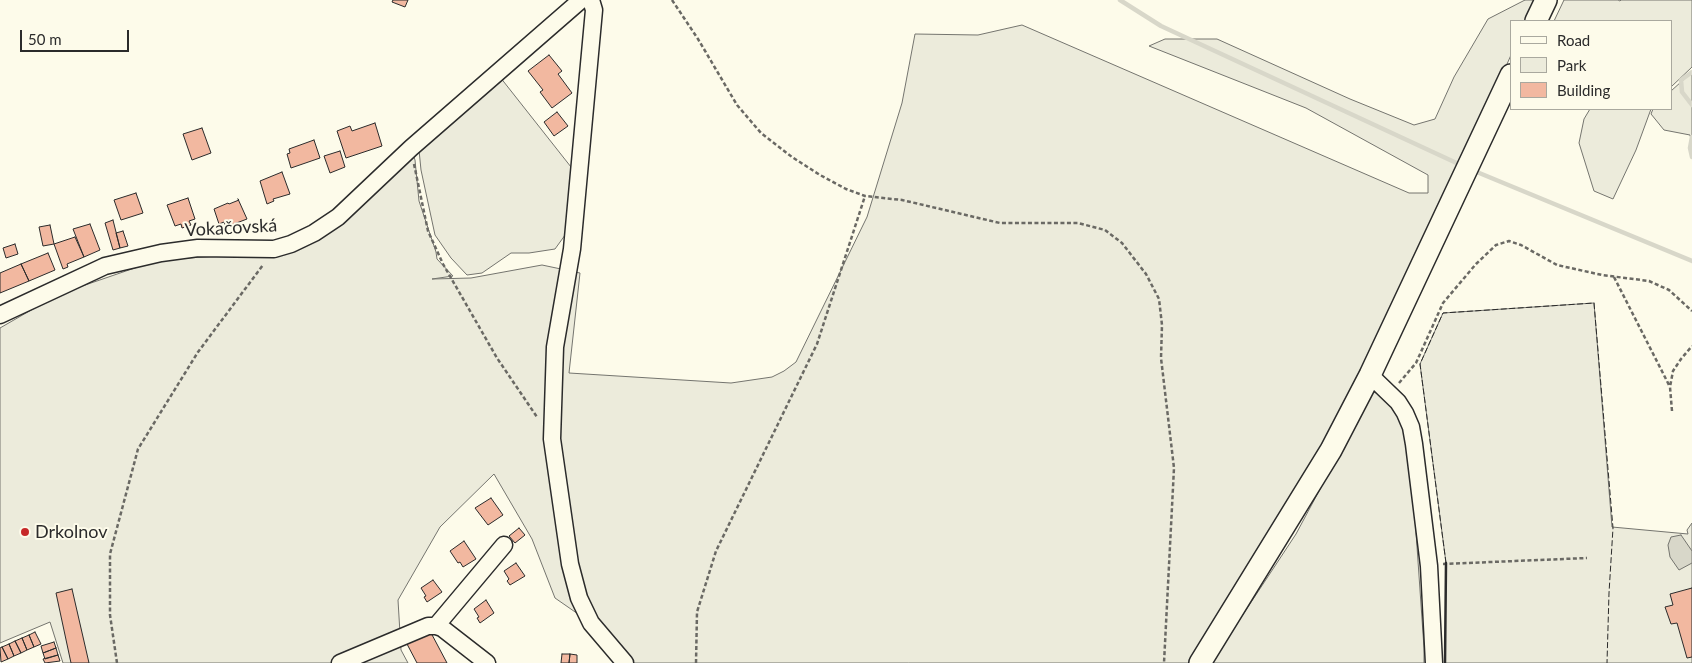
<!DOCTYPE html>
<html>
<head>
<meta charset="utf-8">
<style>
	body { margin:0 }
	#map { position:relative; width:1692px; height:663px; overflow:hidden; background:#fdfbea; font-family:Lato,sans-serif }
	canvas { display:block }
	.legend { position:absolute; left:1510px; top:20px; width:162px; height:90px; box-sizing:border-box; background:#fdfbea; border:1px solid #a9a89e; margin:0; padding:6px 9px; list-style:none; font-size:15px; color:#2b2b2b }
	.legend li { display:flex; align-items:center; gap:10px; height:25px }
	.legend b { width:25px; border:1px solid #a9a89e }
	.scale { position:absolute; left:20px; top:30px; width:109px; height:22px; box-sizing:border-box; border:2px solid #2b2b2b; border-top:0; padding-left:6px; font-size:15px; line-height:18px; white-space:nowrap; color:#2b2b2b; -webkit-text-stroke:4px #fdfbea; paint-order:stroke }
</style>
</head>
<body>
<div id="map">
<canvas width="1692" height="663"></canvas>
<ul class="legend">
<li><b style="height:6px;background:#fdfbea"></b>Road</li>
<li><b style="height:14px;background:#ecebdb"></b>Park</li>
<li><b style="height:14px;background:#f2b8a0"></b>Building</li>
</ul>
<div class="scale">50 m</div>
</div>
<script>
const g = document.querySelector('canvas').getContext('2d');
g.lineJoin = 'round';
function fillPath(path, color) { g.fillStyle = color; g.fill(path, 'evenodd'); }
const toPath = rows => new Path2D(rows.map(r => 'M' + r).join(''));
function stroke(path, color, width, dash) { g.strokeStyle = color; g.lineWidth = width; g.lineCap = dash ? 'butt' : 'round'; g.setLineDash(dash || []); g.stroke(path); }
function label(font, color, halo, rows, align = 'center') {
  g.font = font + ' Lato,sans-serif'; g.lineWidth = 4; g.setLineDash([]); g.textBaseline = 'middle'; g.strokeStyle = halo; g.fillStyle = color; for (const [text, x, y, turn = 0] of rows) {
    g.save(); g.translate(x, y); g.rotate((+turn || 0) * Math.PI / 180); g.textAlign = isNaN(turn) ? turn : align; if (halo) g.strokeText(text, 0, 0); g.fillText(text, 0, 0); g.restore();
  }
}
const green = toPath([
	[1525,0,1536,0,1526,21,1511,21,1511,55,1455,182,1331,434,1191,663,626,663,591,623,555,598,532,539,494,474,440,527,398,600,401,650,408,663,63,663,50,622,0,643,0,328,59,294,158,260,263,253,291,244,311,244,311,239,413,155,415,160,419,201,436,252,437,259,453,276,432,279,471,278,542,265,580,273,569,373,731,383,772,377,784,371,796,362,867,217,902,103,915,34,978,35,1022,25,1409,193,1428,193,1428,175,1306,108,1149,46,1165,39,1217,39,1350,99,1414,125,1435,119,1454,77,1488,19,1525,0],
	[1564,0,1618,0,1620,1,1621,0,1692,0,1692,67,1671,87,1671,21,1554,21,1564,0],
	[1692,72,1692,143,1690,135,1664,130,1651,114,1653,109,1671,109,1671,91,1692,72],
	[500,77,571,167,568,231,555,249,529,253,511,253,482,273,467,275,451,258,435,235,421,170,419,150,500,77],
	[1590,109,1651,109,1636,150,1613,199,1594,191,1579,143,1584,119,1590,109],
	[1594,303,1612,527,1688,534,1687,530,1692,523,1692,663,1445,663,1446,563,1420,364,1443,313,1594,303],
	[1372,392,1386,395,1403,418,1410,445,1424,648,1424,663,1211,663,1296,534,1372,392]
]);
fillPath(green, '#ecebdb');
stroke(green, '#74746e', 1);
const water = toPath([
	[1681,535,1692,551,1692,563,1679,570,1670,557,1668,545,1671,537,1681,535]
]);
fillPath(water, '#d8d7c9');
stroke(water, '#74746e', 1);
stroke(toPath([
	[1120,0,1161,26,1463,166],
	[1692,72,1681,80,1682,92,1692,105],
	[1692,137,1690,148,1692,157],
	[1472,170,1692,261]
]), '#d8d7c9', 4.5);
const building = toPath([
	[393,0,408,0,405,7,392,2,393,0],
	[549,55,562,71,558,74,572,93,552,108,540,92,543,90,528,71,549,55],
	[557,112,568,126,554,136,544,122,557,112],
	[375,123,382,146,346,158,337,131,350,126,352,131,375,123],
	[202,128,211,153,192,160,183,134,202,128],
	[314,140,320,158,291,168,287,154,290,153,289,149,314,140],
	[340,151,345,167,330,173,324,156,340,151],
	[282,172,290,194,273,199,274,201,267,204,260,181,282,172],
	[136,193,143,213,121,220,114,200,136,193],
	[188,198,195,219,189,221,191,225,182,228,181,224,175,226,167,205,188,198],
	[238,199,247,219,226,227,224,222,219,224,214,209,228,203,229,204,239,200,238,199],
	[113,220,120,248,113,250,105,223,113,220],
	[90,224,100,250,84,257,73,229,90,224],
	[50,225,54,244,43,246,39,227,50,225],
	[123,231,128,246,120,248,116,233,123,231],
	[75,237,84,257,67,264,68,267,63,269,54,244,75,237],
	[15,244,18,254,6,258,3,248,15,244],
	[48,253,55,270,29,281,21,264,48,253],
	[21,264,29,281,0,293,0,273,21,264],
	[491,498,503,515,488,525,475,508,491,498],
	[519,528,525,535,515,543,509,536,519,528],
	[464,541,476,559,463,567,460,562,458,563,450,551,464,541],
	[516,563,525,576,510,585,507,581,509,579,504,571,516,563],
	[433,580,442,592,427,602,424,597,426,596,421,588,433,580],
	[1692,588,1692,657,1687,658,1677,623,1671,624,1665,607,1673,605,1670,594,1692,588],
	[72,589,89,663,71,663,56,593,72,589],
	[486,600,494,613,480,623,477,618,479,617,474,609,486,600],
	[430,631,447,663,417,663,407,644,430,631],
	[35,632,41,644,34,647,29,635,35,632],
	[29,635,34,647,27,650,22,638,29,635],
	[22,638,27,650,21,653,15,641,22,638],
	[15,641,21,653,14,656,9,644,15,641],
	[54,642,56,648,43,653,41,646,54,642],
	[9,644,14,656,8,659,2,647,9,644],
	[2,647,8,659,1,662,0,648,2,647],
	[56,648,58,655,45,659,43,653,56,648],
	[562,654,570,654,569,663,561,663,562,654],
	[570,654,577,655,577,663,569,663,570,654],
	[58,655,60,661,45,663,43,659,58,655]
]);
fillPath(building, '#f2b8a0');
stroke(building, '#2b2b2b', 1);
const minor = toPath([
	[591,0,594,10,572,249,555,347,552,439,570,564,579,598,591,623,625,663],
	[0,315,105,266,161,253,198,248,274,249,291,244,314,233,338,217,411,148,581,0],
	[1370,375,1398,402,1405,413,1411,427,1414,444,1429,566,1434,663],
	[436,626,504,545],
	[340,663,428,626,436,626,442,628,487,663]
]);
const major = toPath([
	[1536,21,1546,0],
	[1200,663,1331,450,1370,375,1511,75]
]);
stroke(minor, '#2b2b2b', 19);
stroke(major, '#2b2b2b', 24);
stroke(toPath([
	[672,0,698,39,737,105,761,133,792,157,820,175,846,189,865,196,902,200,1000,223,1078,223,1105,230,1122,243,1146,274,1159,299,1162,325,1161,358,1174,468,1164,663],
	[414,164,428,231,443,264,497,358,537,417],
	[1614,277,1670,387],
	[1399,383,1416,363,1443,303,1476,264,1496,245,1509,241,1521,245,1557,265,1602,275,1649,281,1669,290,1692,311],
	[1672,411,1670,387,1673,371,1681,359,1692,346],
	[1443,564,1587,558],
	[117,663,110,615,110,554,138,449,198,352,263,265],
	[696,663,697,612,716,551,817,344,865,196]
]), '#6a6964', 2.5, [4, 2.5]);
stroke(minor, '#fdfbea', 16);
stroke(major, '#fdfbea', 21);
stroke(toPath([
	[1446,563,1420,364,1443,313,1594,303,1613,528,1609,593,1607,663]
]), '#2b2b2b', 1, [6, 2.5]);
stroke(toPath([
	[1445,663,1446,563]
]), '#2b2b2b', 2.5);
for (const [x, y, r, color] of [
	[25,532,5,"#c62828"]
]) { const dot = new Path2D(); dot.arc(x, y, r, 0, 2 * Math.PI); g.fillStyle = color; g.fill(dot); stroke(dot, '#fdfbea', 2); }
label('18px', '#2b2b2b', '#fdfbea', [
	["Vokačovská",231,228,-3]
]);
label('18px', '#2b2b2b', '#fdfbea', [
	["Drkolnov",35,532]
], 'left');
</script>
</body>
</html>
